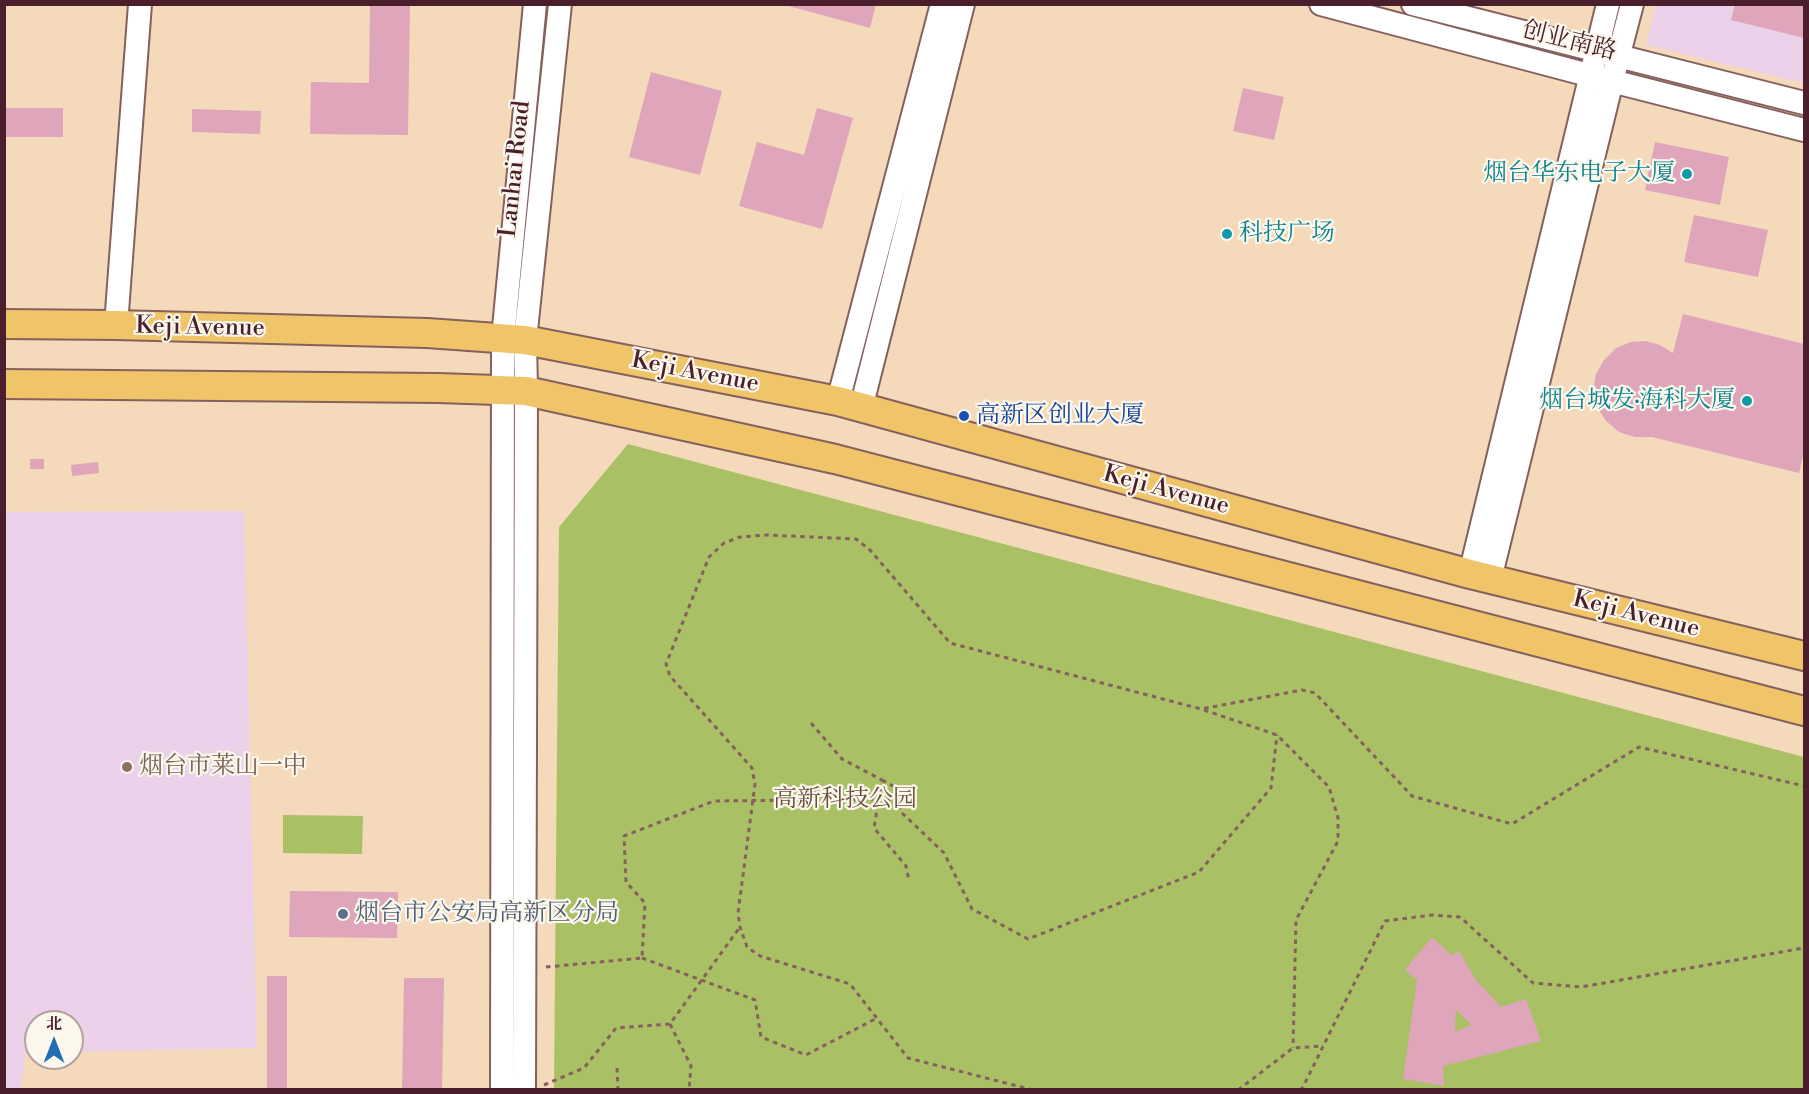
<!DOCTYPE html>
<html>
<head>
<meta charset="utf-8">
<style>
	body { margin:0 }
	#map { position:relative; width:1809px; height:1094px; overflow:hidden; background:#f4d9bb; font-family:"Libre Bodoni","Noto Serif SC",serif }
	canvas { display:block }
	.frame { position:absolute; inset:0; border:6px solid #4a1f2b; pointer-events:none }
	.north { position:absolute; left:24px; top:1010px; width:60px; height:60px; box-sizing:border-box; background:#fbf7ec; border:2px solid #b4a19f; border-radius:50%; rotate:0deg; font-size:16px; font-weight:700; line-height:24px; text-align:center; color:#4a1f2b }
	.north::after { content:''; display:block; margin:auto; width:21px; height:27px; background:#1f6fb2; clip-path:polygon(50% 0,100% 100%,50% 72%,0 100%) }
</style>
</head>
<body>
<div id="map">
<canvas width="1809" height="1094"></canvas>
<div class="frame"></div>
<div class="north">北</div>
</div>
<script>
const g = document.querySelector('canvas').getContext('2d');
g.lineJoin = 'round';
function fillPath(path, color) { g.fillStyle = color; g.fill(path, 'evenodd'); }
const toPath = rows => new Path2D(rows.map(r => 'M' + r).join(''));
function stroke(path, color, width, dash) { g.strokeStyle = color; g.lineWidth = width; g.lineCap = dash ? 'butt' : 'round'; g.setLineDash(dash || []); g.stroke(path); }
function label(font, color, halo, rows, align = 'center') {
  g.font = font + ' "Libre Bodoni","Noto Serif SC",serif'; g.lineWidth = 4.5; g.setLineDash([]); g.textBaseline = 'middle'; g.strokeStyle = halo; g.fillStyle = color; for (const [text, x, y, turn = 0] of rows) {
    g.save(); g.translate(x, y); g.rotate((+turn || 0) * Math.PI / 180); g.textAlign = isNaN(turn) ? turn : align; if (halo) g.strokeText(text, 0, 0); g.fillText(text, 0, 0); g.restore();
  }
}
fillPath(toPath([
	[1656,5,1804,5,1804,83,1646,45],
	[244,511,257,1048,72,1052,72,1022,36,1022,36,1053,25,1053,21,1089,5,1089,5,512]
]), '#ecd1ea');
fillPath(toPath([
	[628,444,1804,757,1804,1089,554,1090,559,527],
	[283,815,363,816,362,854,283,853]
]), '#aac065');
fillPath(toPath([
	[370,4,410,4,408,135,310,134,311,82,369,83],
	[781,4,876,4,870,28],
	[1735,4,1804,4,1804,38,1731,20],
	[651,72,722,91,700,175,629,157],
	[1243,88,1284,97,1274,140,1233,131],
	[4,108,63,108,63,137,4,137],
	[817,108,853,118,822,229,739,206,757,142,804,155],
	[192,109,261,111,260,134,192,132],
	[1655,142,1729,157,1720,205,1645,190],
	[1694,215,1768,230,1758,277,1684,262],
	[1683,314,1804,344,1804,450,1799,473,1652,437,1635,437,1619,432,1606,421,1597,407,1593,391,1596,374,1604,360,1616,348,1631,342,1646,341,1660,345,1673,353],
	[30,459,44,459,44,469,30,469],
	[98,462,99,473,72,476,71,465],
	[290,891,398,892,397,938,289,937],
	[1432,937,1451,955,1459,951,1476,980,1501,1007,1526,999,1541,1041,1443,1066,1444,1086,1403,1079,1417,980,1405,970],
	[1456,1010,1472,1025,1455,1032],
	[267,976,287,976,287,1090,267,1090],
	[404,978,444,978,442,1090,402,1090]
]), '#dfa5ba');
const minor = toPath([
	[1321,4,1592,76,1804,130],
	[1413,4,1804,103],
	[116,325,140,4],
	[838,401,942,4],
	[861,408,963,4],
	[1470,574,1608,4],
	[1490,579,1612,81,1632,4],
	[502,1090,503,338,535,4],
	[524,1090,526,391,525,340,560,4]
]);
const major = toPath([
	[4,324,116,325,427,333,525,340,838,401,1470,574,1804,656],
	[4,384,438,388,526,391,835,459,1804,711]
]);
stroke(minor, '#86605d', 26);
stroke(major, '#86605d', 32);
stroke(toPath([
	[1204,710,1277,735,1329,787,1338,818,1338,841,1296,920,1293,1048],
	[811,723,842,759,882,780,874,828,906,866,909,881],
	[882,780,904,792],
	[642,958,755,1000,761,1037,806,1055,877,1018],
	[546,967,642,958,645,903,626,882,624,836,714,801,899,799,901,812,944,853,972,909,1028,939,1199,872,1271,788,1277,735],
	[670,1024,691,1066,689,1090],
	[617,1068,618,1090],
	[544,1085,584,1068,616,1028,670,1024,740,927],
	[1033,1090,908,1058,850,984,760,956,747,947,740,927,738,913,755,784,752,768,670,676,666,664,709,557,724,543,740,537,766,535,856,539,870,550,950,643,1201,709,1302,690,1315,693,1412,796,1512,824,1639,747,1804,786],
	[1238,1090,1293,1048,1323,1046],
	[1300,1090,1303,1087,1385,921,1432,915,1460,917,1533,983,1581,987,1804,948]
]), '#86605d', 3, [4.5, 4.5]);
stroke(minor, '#fff', 22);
stroke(major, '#f0c469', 28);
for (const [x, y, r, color] of [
	[1687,174,6,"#0f9aa8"],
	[1227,234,6,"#0f9aa8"],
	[1747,401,6,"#0f9aa8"],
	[964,416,6,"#1a4fb4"],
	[127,767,6,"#8d6e63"],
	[343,914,6,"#5c6f8a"]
]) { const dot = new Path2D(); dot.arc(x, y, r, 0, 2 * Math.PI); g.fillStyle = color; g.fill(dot); stroke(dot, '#fbf7ec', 2); }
label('24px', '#4a1f2b', '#fbf7ec', [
	["创业南路",1569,42,14],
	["Lanhai Road",516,169,-84],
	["Keji Avenue",200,328,1],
	["Keji Avenue",695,373,11],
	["Keji Avenue",1166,491,15],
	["Keji Avenue",1636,615,14]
]);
label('24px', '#0d838f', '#fbf7ec', [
	["烟台华东电子大厦",1675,174],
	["科技广场",1239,234,"left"],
	["烟台城发·海科大厦",1735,401]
], 'right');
label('24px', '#164399', '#fbf7ec', [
	["高新区创业大厦",976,416]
], 'left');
label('24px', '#785e54', '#fbf7ec', [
	["烟台市莱山一中",139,767]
], 'left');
label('24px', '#674f3c', '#fbf7ec', [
	["高新科技公园",845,800]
]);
label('24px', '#4e5e75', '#fbf7ec', [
	["烟台市公安局高新区分局",355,914]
], 'left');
</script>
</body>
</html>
